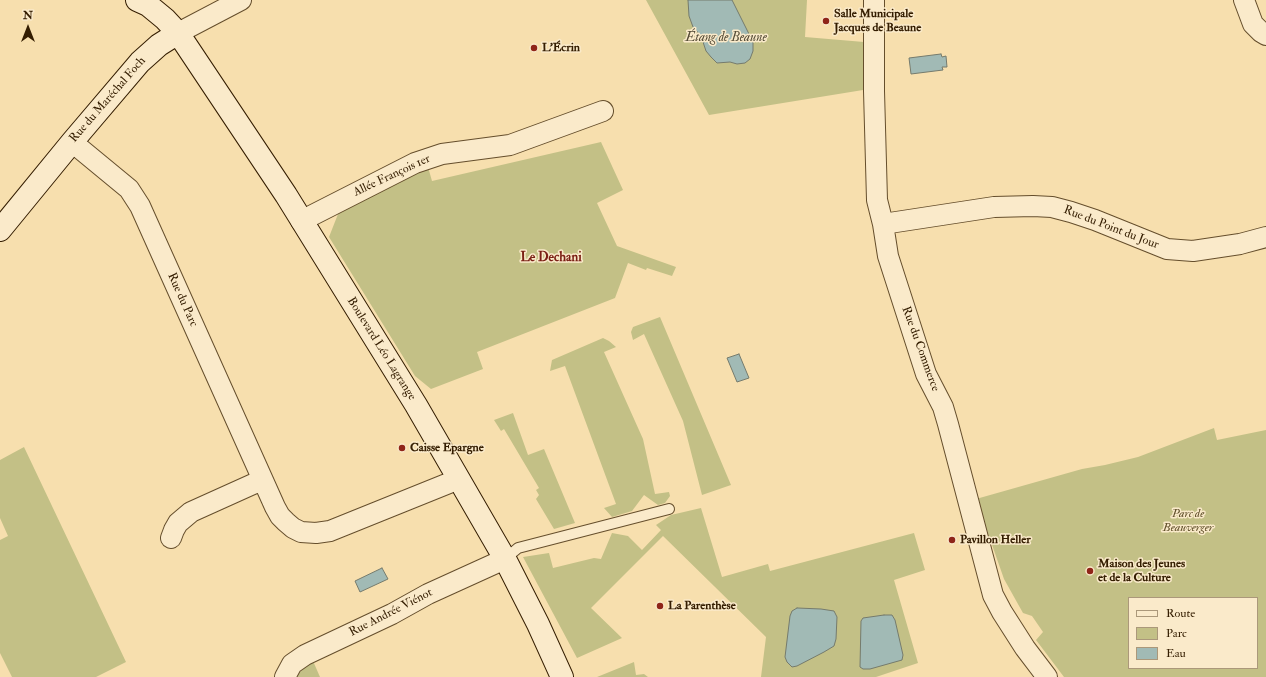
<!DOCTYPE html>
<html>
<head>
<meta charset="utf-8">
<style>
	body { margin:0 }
	#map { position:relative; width:1266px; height:677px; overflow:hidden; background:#f7dfae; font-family:"IM FELL Double Pica",serif }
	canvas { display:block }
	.legend { position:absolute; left:1128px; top:597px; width:130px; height:72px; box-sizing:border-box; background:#faeaca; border:1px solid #ab987a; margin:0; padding:5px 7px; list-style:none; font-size:12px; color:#341d01 }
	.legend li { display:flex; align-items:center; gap:8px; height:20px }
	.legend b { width:20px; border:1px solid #ab987a }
	.north { position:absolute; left:8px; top:8px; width:40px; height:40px; -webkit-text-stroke:3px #faeaca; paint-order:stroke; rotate:0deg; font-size:11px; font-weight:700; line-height:16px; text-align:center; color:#341d01 }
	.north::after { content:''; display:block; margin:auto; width:14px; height:18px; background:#341d01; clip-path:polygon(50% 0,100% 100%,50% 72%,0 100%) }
</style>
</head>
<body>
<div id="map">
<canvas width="1266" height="677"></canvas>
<ul class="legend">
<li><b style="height:5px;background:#faeaca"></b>Route</li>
<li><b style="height:11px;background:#c3c086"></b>Parc</li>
<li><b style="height:11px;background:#a1bab5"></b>Eau</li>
</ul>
<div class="north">N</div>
</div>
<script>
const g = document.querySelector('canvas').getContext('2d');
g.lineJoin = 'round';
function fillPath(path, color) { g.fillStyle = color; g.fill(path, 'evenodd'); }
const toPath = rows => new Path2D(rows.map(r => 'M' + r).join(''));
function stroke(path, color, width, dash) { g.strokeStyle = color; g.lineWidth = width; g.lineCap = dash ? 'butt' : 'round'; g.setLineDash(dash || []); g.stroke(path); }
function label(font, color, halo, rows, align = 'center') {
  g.font = font + ' "IM FELL Double Pica",serif'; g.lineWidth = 3; g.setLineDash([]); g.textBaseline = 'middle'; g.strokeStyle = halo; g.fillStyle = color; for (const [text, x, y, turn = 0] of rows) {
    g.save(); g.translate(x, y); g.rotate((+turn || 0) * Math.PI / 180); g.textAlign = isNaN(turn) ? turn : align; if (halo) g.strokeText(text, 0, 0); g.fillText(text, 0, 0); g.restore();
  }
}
fillPath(toPath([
	[646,0,807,0,805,37,864,42,863,90,709,115],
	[601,142,623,190,597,203,617,246,676,267,672,276,647,268,646,270,628,263,615,298,477,352,483,369,431,389,415,376,329,237,340,209,428,167,432,181],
	[660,317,731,485,702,495,683,421,644,334,633,340,631,332,633,327],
	[603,338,609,341,616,347,604,352,643,439,655,494,669,492,670,496,665,503,658,505,644,495,632,511,612,517,604,508,616,504,565,366,550,371,552,360],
	[513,413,528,455,544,449,575,523,554,529,536,499,539,495,536,490,539,488,504,429,501,431,494,420],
	[1214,428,1217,440,1266,430,1266,677,1064,677,1036,640,1043,632,1032,616,1023,613,1004,579,976,499,1082,469,1105,465,1138,457],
	[1129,598,1257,598,1257,668,1129,668],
	[24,447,126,662,96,677,12,677,0,653,0,540,8,536,0,518,0,460],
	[701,508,722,577,768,564,770,571,914,533,925,570,894,580,918,663,876,677,761,677,766,637,663,536,591,608,622,638,577,658,523,557,549,553,553,568,594,558,601,559,612,533,628,536,642,550,661,530,656,525,671,515],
	[313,661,320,677,296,677,304,667],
	[634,662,636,675,644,674,648,677,597,677]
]), '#c3c086');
const water = toPath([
	[688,0,732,0,753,42,753,51,750,59,745,63,737,64,730,62,717,63,711,57,706,51,701,36,693,27,689,16,688,0],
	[941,54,942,57,946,56,947,67,942,67,943,70,911,74,909,58,941,54],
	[739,354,749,378,737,382,727,358,739,354],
	[382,568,388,579,360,592,355,581,382,568],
	[797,608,821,609,834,611,837,617,836,639,834,646,824,652,797,666,792,667,787,662,785,657,790,616,792,611,797,608],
	[884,615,892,615,895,620,903,655,902,660,870,669,863,669,860,667,861,621,863,618,884,615]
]);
fillPath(water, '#a1bab5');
stroke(water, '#757b6d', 1);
const lane = toPath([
	[505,559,518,548,669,509]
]);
const street = toPath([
	[874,0,874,91,877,200,883,224,888,256,926,374,943,407,948,424,993,595,1002,612,1025,648,1047,677],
	[1244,0,1253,24,1261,32,1266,35],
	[178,33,241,0],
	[72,142,129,189,140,206,275,507,280,516,286,522,293,528,301,532,316,533,330,531,459,479],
	[301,221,415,163,442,154,510,145,603,111],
	[883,224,994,207,1033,206,1052,207,1071,212,1095,220,1167,249,1193,251,1240,244,1266,237],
	[171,538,174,530,178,523,191,512,262,480],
	[285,677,292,664,305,655,392,614,428,594,505,559]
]);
const secondary = toPath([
	[137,0,148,5,165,19,178,33,286,195,416,405,505,559,538,624,562,677],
	[0,230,72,142,140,62,159,45,178,33]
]);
stroke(lane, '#654e2c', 12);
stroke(street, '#654e2c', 22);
stroke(secondary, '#341d01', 24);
stroke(lane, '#faeaca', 10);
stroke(street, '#faeaca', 20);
stroke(secondary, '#faeaca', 22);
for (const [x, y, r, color] of [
	[826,21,4,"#8f2418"],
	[534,48,4,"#8f2418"],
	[402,448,4,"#8f2418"],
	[952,540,4,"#8f2418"],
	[1090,571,4,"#8f2418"],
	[660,606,4,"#8f2418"]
]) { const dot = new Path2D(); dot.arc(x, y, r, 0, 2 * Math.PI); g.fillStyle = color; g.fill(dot); stroke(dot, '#faeaca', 1.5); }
label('bold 12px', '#341d01', '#faeaca', [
	["Salle Municipale",834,14],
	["Jacques de Beaune",834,28],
	["L’Écrin",542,48],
	["Caisse Epargne",410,448],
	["Pavillon Heller",960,540],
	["Maison des Jeunes",1098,564],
	["et de la Culture",1098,578],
	["La Parenthèse",668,606]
], 'left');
label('12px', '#341d01', '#faeaca', [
	["Rue du Maréchal Foch",108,100,-49],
	["Allée François 1er",392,176,-25],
	["Rue du Point du Jour",1111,228,21],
	["Rue du Parc",182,300,66],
	["Boulevard Léo Lagrange",381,349,58],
	["Rue du Commerce",920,349,70],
	["Rue Andrée Viénot",391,613,-27]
]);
label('italic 12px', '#5f4e29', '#faeaca', [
	["Parc de",1188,514],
	["Beauverger",1188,528]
]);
label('italic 13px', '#554c37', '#faeaca', [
	["Étang de Beaune",726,38]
]);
label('bold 13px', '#7a1f14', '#faeaca', [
	["Le Dechani",551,258]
]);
</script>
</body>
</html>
